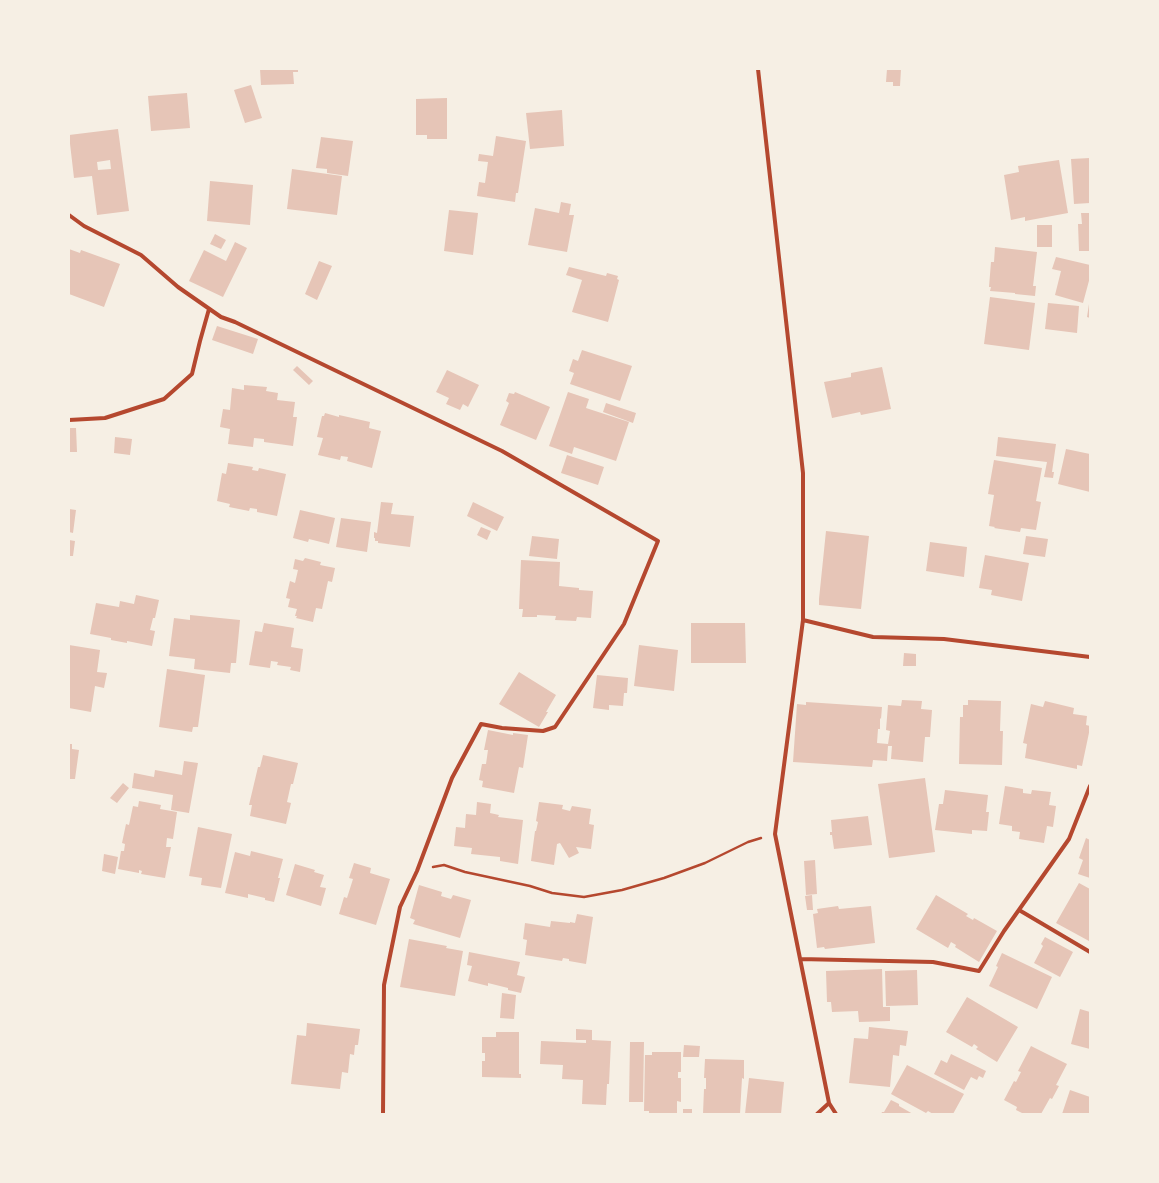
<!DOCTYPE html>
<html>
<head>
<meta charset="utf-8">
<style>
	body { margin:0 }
	#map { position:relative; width:1159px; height:1183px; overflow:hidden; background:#f6efe4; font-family:"Roboto Serif",serif }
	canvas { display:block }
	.frame { position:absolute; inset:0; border:70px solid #f6efe4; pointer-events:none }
</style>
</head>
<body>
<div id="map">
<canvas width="1159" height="1183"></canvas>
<div class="frame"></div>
</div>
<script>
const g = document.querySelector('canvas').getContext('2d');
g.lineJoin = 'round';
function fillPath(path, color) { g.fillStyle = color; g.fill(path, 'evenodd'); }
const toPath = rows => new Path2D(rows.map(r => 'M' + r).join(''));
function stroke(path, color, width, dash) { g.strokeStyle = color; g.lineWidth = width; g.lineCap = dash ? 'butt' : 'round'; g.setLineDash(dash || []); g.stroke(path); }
fillPath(toPath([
	[260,69,298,69,298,72,293,72,294,84,261,85],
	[887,69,901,69,900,86,893,86,893,82,886,82],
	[251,85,262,118,245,123,234,90],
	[187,93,190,128,151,131,148,96],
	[447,98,447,139,427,139,427,135,416,135,416,99],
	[562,110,564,146,530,149,526,113],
	[118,129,129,211,97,215,92,176,74,178,69,135],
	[110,160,111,169,98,170,97,162],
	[496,136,526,141,518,193,516,193,515,202,477,196,479,182,485,183,488,162,478,161,479,154,493,156],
	[321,137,353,141,348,176,327,173,327,169,316,168],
	[1090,158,1090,203,1074,204,1071,159],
	[1059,160,1068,213,1025,221,1025,217,1011,220,1004,175,1019,172,1018,166],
	[292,169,342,176,337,215,287,209],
	[210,181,253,185,250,225,207,221],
	[561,202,571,204,569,215,574,215,567,252,528,245,535,208,559,213],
	[449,210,478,213,473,255,444,251],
	[1081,213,1090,213,1090,251,1079,251,1078,224,1082,224],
	[1037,225,1052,225,1052,247,1037,247],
	[215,234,226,240,221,249,210,244],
	[235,242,247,248,223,297,189,281,204,250,226,261],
	[995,247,1037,252,1033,286,1036,286,1035,296,1015,294,1015,293,990,291,991,287,989,287,991,262,994,262],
	[69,249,80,253,81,250,120,264,104,307,69,294],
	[1056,257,1090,265,1090,277,1083,303,1055,295,1061,271,1052,269],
	[319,261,332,266,317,300,305,294],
	[569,267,606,276,607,273,618,276,617,279,619,280,608,322,572,312,582,280,566,275],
	[990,297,1035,303,1029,350,984,344],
	[1048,303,1079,306,1077,333,1045,329],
	[1089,304,1090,304,1090,318,1087,317],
	[217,326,258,339,253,354,212,340],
	[582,350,632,366,620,401,570,384,574,373,569,371,573,359,578,361],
	[297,366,313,381,309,385,293,370],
	[882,367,891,409,861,415,860,412,832,418,824,382,851,377,851,373],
	[447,370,479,385,468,407,463,404,460,410,446,404,449,398,436,392],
	[244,385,267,387,266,391,278,393,277,400,295,402,293,417,297,417,293,446,264,442,264,439,254,438,253,447,228,444,230,429,220,427,223,409,230,410,232,388,244,390],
	[515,392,550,407,536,440,500,425,509,403,506,401,509,393,514,394],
	[568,392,589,399,586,408,629,422,616,461,574,447,572,454,549,446],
	[606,403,636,413,633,423,603,412],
	[325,413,339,417,339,415,370,422,369,428,381,431,372,468,347,461,348,457,341,456,340,460,318,455,323,438,317,437,322,416,324,416],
	[69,428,76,428,77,452,69,452],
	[115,437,132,439,130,455,114,453],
	[998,437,1056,444,1052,472,1054,472,1053,478,1044,477,1047,462,996,456],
	[1066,449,1090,454,1090,492,1058,484],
	[567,455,604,467,598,485,561,473],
	[994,460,1042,468,1036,501,1041,502,1036,530,1021,528,1020,532,994,528,995,527,989,526,994,495,988,494],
	[228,463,253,467,252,470,258,471,259,468,286,474,277,516,257,512,257,509,250,508,249,511,229,507,230,504,217,501,222,473,226,474],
	[381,502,393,503,391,514,414,516,410,547,378,543,378,541,375,541,375,538,374,538,374,532,377,533],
	[473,502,504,517,497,531,467,516],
	[69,509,76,510,73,533,69,532],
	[300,510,335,518,329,544,309,539,308,542,293,538],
	[341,518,371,522,367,552,336,547],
	[481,527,491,531,487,540,477,535],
	[826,531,869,536,861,609,819,605,819,599],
	[532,536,559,539,557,559,529,556],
	[1026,536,1048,539,1045,557,1023,554],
	[69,540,75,541,73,556,69,556],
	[930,542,967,547,964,577,926,571],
	[985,555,1029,563,1022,601,991,595,992,590,979,588],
	[305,558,321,562,320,565,335,568,332,582,328,581,322,609,316,608,313,622,296,618,297,616,295,616,297,609,288,607,290,599,286,598,290,581,295,583,298,570,293,569,295,559,303,561],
	[521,560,560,562,559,586,579,588,579,590,593,591,591,618,577,617,576,621,555,620,556,616,537,615,537,617,522,617,523,609,519,609],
	[136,595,159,600,155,618,153,618,150,630,155,631,152,646,127,641,127,643,111,640,111,638,90,634,96,603,119,607,120,601,134,604],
	[190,615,240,620,236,663,231,663,230,673,194,669,195,659,169,656,174,618,190,620],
	[264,623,294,628,291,647,303,649,300,672,290,670,291,667,277,665,278,662,271,661,270,668,249,665,255,631,262,632],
	[691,623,745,623,746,663,691,663],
	[69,645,100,650,97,672,107,673,104,688,95,686,91,712,69,708],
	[639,645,678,650,674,691,634,686],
	[904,653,916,654,916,666,903,666],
	[167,669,205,675,198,727,193,727,192,732,159,727],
	[519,672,556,695,546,712,548,712,539,727,499,704],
	[597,675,628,678,627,693,624,693,623,706,609,705,609,710,593,708],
	[902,700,922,701,921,709,932,710,930,737,925,737,923,762,891,759,892,746,888,746,887,761,873,760,872,767,793,762,797,704,806,705,806,702,882,707,881,719,880,718,880,729,878,729,877,743,888,744,890,731,886,730,888,705,901,706],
	[968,700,1001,701,1000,731,1003,731,1002,765,959,764,960,717,963,717,963,705,968,705],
	[1045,701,1074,708,1073,714,1087,716,1086,725,1090,726,1090,728,1082,766,1077,765,1077,769,1025,758,1027,744,1023,743,1031,704,1043,707],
	[488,730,513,735,513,733,528,735,523,768,519,767,514,793,482,787,483,781,479,780,482,764,486,764,488,750,484,750],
	[69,744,72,744,72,749,79,750,75,779,69,779],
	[263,755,298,763,293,784,291,784,287,802,291,803,286,824,250,816,252,805,249,805,258,767,260,767],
	[184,761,198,763,189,813,171,810,173,795,132,788,134,773,154,777,155,770,182,775],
	[925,778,935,852,889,858,878,784],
	[123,783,129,788,117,803,110,798],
	[1005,786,1023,789,1023,793,1031,794,1032,790,1051,792,1049,805,1056,806,1053,827,1047,826,1044,843,1019,839,1020,832,1012,831,1012,826,999,824],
	[945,790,988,795,986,812,989,812,987,831,972,830,972,834,935,830,939,804,943,804],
	[139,801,161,805,160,809,177,812,173,839,167,838,166,847,171,847,165,878,141,874,142,871,139,870,139,873,118,869,121,851,124,851,125,844,122,843,126,824,129,825,133,806,138,807],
	[477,802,491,804,490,813,499,815,498,817,523,820,518,864,500,861,500,857,471,854,472,848,454,846,456,827,465,828,466,814,476,815],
	[539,802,563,805,562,809,570,811,572,806,591,809,589,824,594,825,591,849,576,847,579,853,569,858,560,843,557,844,554,865,531,861,535,831,536,831,538,822,536,821],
	[868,816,872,845,834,849,832,835,830,835,830,832,832,832,831,820],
	[198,827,232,834,221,888,201,885,202,878,189,876],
	[1086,838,1090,840,1090,878,1078,874,1083,860,1079,858],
	[251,851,283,859,278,878,280,878,274,902,265,900,265,898,248,894,248,898,225,893,235,852,250,856],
	[104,854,118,857,115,874,102,871],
	[815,860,817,894,806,895,804,861],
	[354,863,371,868,370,873,390,879,376,925,339,914,344,897,347,898,353,879,349,878],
	[295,864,315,870,314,872,324,875,320,887,326,888,321,906,286,895],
	[1079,883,1090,889,1089,941,1056,923],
	[419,885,442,892,441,896,451,899,453,895,471,900,460,938,413,924,415,920,410,918],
	[812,895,813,910,807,910,805,896],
	[936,895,968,914,966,916,973,920,974,918,997,931,979,962,955,947,956,945,951,942,948,948,916,929],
	[838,906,839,909,871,906,875,943,825,949,824,947,817,948,813,914,818,913,817,909],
	[577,914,593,917,586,964,569,961,569,959,563,958,562,961,525,955,527,940,523,939,525,923,550,927,551,921,570,923,570,922,575,923],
	[1045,937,1073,952,1060,977,1034,963,1043,946,1041,944],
	[409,939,447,946,446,948,463,951,455,996,400,987],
	[469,952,520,962,517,975,525,977,521,993,508,990,508,988,488,983,488,986,468,981,472,966,467,965],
	[1002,953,1052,977,1037,1009,989,986,998,967,996,966],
	[882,969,883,1007,890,1007,890,1021,859,1022,858,1011,832,1012,831,1002,827,1002,826,971],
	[917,970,918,1005,886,1006,885,971],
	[502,993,516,995,514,1019,500,1018],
	[967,997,1018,1027,997,1062,976,1049,978,1047,974,1044,972,1047,946,1032],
	[1080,1009,1090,1012,1090,1049,1071,1044],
	[307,1023,360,1029,358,1045,355,1045,354,1055,350,1054,348,1073,342,1072,340,1089,291,1084,297,1035,306,1036],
	[869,1027,908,1031,906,1046,900,1045,899,1056,893,1055,890,1087,849,1083,854,1038,868,1039],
	[576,1029,592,1030,592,1040,611,1041,609,1084,607,1084,606,1105,582,1104,583,1080,562,1079,563,1065,540,1064,541,1041,586,1043,586,1040,576,1040],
	[496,1032,519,1032,519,1074,521,1074,521,1078,482,1077,482,1061,485,1061,485,1053,482,1053,482,1037,496,1037],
	[630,1042,644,1042,643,1102,629,1102],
	[684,1045,700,1046,699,1057,683,1057],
	[1031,1046,1067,1064,1056,1085,1059,1086,1052,1099,1050,1098,1041,1114,1024,1114,1016,1110,1017,1107,1004,1100,1014,1081,1016,1082,1021,1072,1018,1071],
	[652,1052,681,1052,681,1072,678,1072,678,1078,681,1078,681,1102,677,1101,677,1114,649,1114,649,1111,644,1111,645,1055,652,1055],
	[951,1054,986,1071,983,1078,979,1076,977,1080,971,1077,964,1090,934,1074,941,1060,947,1063],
	[705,1059,744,1060,744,1079,742,1078,740,1114,703,1114,704,1089,706,1089,706,1078,704,1078],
	[907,1065,964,1094,953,1114,933,1114,928,1111,926,1113,891,1094],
	[749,1078,784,1082,781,1114,745,1114],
	[1070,1090,1090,1097,1090,1114,1062,1114],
	[891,1100,899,1104,899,1106,913,1114,881,1114,882,1112,884,1112],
	[683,1109,692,1109,692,1114,683,1114]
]), '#e6c5b7');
stroke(toPath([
	[433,867,444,865,465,872,530,886,552,893,584,897,622,890,664,878,705,863,748,842,761,838]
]), '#b5482f', 2.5);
stroke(toPath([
	[758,69,803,473,803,620,775,834,829,1103,836,1114],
	[69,215,84,226,141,255,178,287,221,317,235,322,502,451,658,541,624,624,555,727,543,731,502,728,481,724,452,778,417,871,400,907,384,985,383,1114],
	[69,420,105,418,164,399,192,374,200,341,209,309],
	[803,620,873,637,944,639,1090,657],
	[1019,910,1090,952],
	[800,959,933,962,979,971,1004,931,1069,839,1090,786],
	[817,1114,829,1103]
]), '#b5482f', 4);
</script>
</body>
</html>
